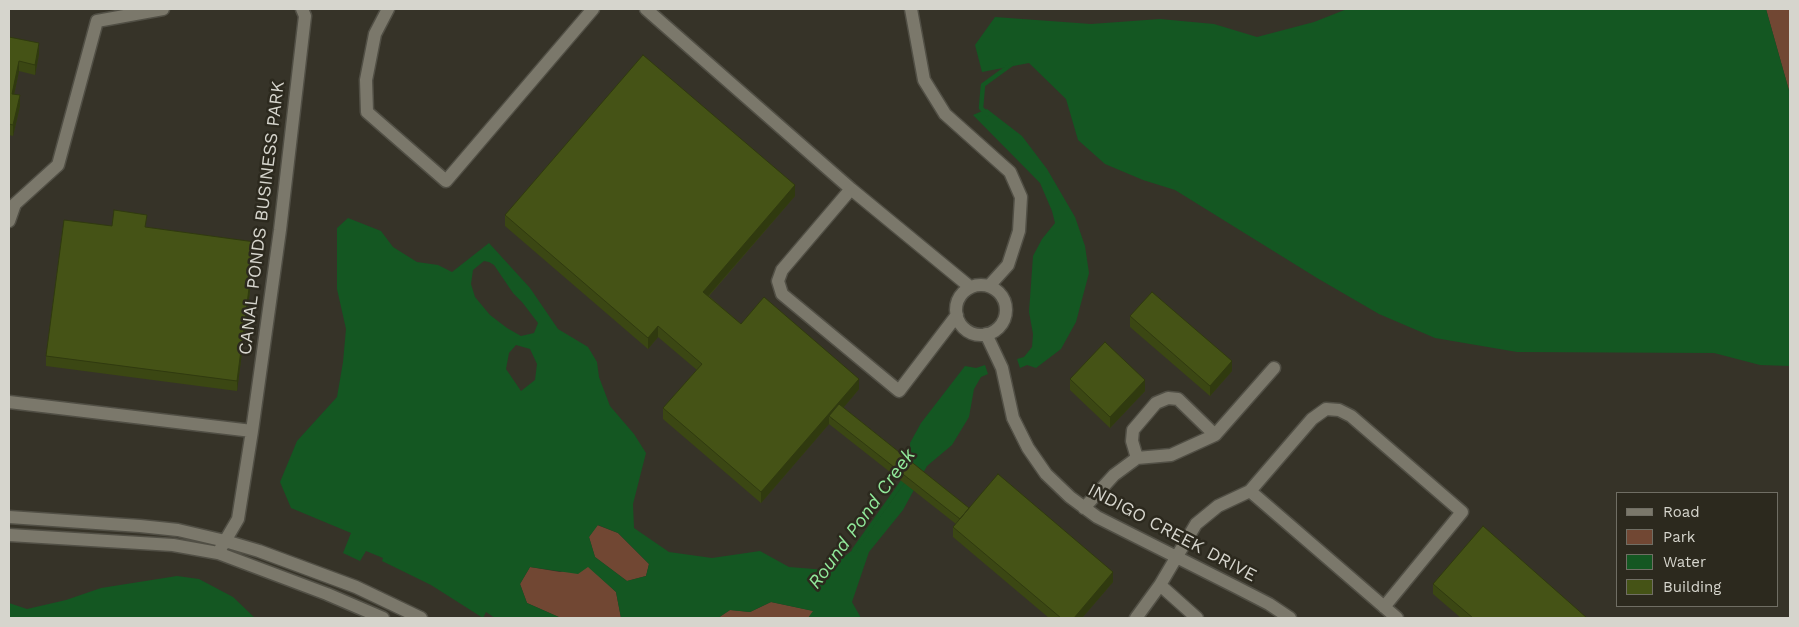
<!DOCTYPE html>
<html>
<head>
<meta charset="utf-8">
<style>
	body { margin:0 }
	#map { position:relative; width:1799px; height:627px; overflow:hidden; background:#363328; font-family:"Work Sans",sans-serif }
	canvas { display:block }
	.frame { position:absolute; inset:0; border:10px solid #d6d5cd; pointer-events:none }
	.legend { position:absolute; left:1616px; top:492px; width:162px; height:115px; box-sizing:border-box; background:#2c291e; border:1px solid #706e64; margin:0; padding:6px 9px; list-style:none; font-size:15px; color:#d6d5cd }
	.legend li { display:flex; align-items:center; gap:10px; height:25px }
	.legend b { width:25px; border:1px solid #706e64 }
</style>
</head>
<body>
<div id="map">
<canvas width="1799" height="627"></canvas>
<div class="frame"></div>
<ul class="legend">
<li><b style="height:6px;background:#7b786b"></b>Road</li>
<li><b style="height:14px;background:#714733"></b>Park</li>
<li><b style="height:14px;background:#145722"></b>Water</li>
<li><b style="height:14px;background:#455316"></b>Building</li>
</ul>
</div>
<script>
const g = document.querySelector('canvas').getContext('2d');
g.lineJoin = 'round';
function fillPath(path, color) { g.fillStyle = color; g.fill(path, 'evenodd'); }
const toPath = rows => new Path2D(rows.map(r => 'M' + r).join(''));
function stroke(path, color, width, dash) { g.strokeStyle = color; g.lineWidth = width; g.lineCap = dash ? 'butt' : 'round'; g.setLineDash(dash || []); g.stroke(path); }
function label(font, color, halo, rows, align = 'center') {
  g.font = font + ' "Work Sans",sans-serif'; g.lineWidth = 5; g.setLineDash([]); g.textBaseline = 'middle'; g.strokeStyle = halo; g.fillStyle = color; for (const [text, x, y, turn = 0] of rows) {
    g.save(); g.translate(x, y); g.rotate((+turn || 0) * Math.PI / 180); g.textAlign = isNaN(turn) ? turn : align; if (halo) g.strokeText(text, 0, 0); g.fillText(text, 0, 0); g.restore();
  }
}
fillPath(toPath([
	[1766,9,1790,9,1790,94],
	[597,525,618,533,649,564,646,576,627,581,595,557,589,537],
	[588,566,616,592,621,618,561,618,527,603,520,584,530,567,560,572],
	[771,602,814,611,808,618,718,618,730,610,750,612]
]), '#714733');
fillPath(toPath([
	[1347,9,1766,9,1790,94,1790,366,1760,365,1714,353,1517,352,1435,338,1379,314,1317,278,1175,190,1143,180,1105,164,1078,140,1066,99,1029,63,982,72,975,45,995,17,1091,24,1160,19,1214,24,1257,37,1314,22],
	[987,109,1022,136,1047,169,1075,217,1085,246,1089,273,1076,322,1061,349,1036,368,1027,365,1020,368,1017,359,1024,357,1032,347,1033,334,1029,312,1033,256,1042,239,1055,223,1052,211,1040,183,973,115],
	[348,218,381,231,393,247,417,262,438,265,452,272,489,243,530,288,558,329,588,347,597,362,599,377,610,406,634,434,646,453,633,504,634,528,669,552,712,558,760,551,789,567,827,570,859,545,911,474,910,443,921,423,965,366,976,368,985,365,988,374,981,377,974,389,969,417,952,445,927,466,903,510,869,552,852,602,861,618,808,618,813,611,771,602,750,612,730,610,718,618,621,618,616,592,588,567,578,574,530,567,520,584,527,603,561,618,495,618,486,612,483,618,431,585,382,561,383,558,366,551,360,561,343,553,351,533,291,508,280,482,297,441,337,397,343,362,346,329,337,289,337,228],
	[484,261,489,262,494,265,513,293,522,302,538,323,534,333,521,336,507,328,490,315,475,297,471,284,473,270],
	[516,345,530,349,537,364,535,380,521,391,506,369,509,353],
	[598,525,618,533,649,564,646,576,627,581,595,557,589,537],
	[177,576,199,579,233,597,255,618,9,618,9,603,27,609,66,600,101,588]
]), '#145722');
stroke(toPath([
	[987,114,981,108,983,85,1012,64],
	[854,550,906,477]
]), '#145722', 4.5);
const minor = toPath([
	[388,9,375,34,366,80,367,112,446,181,593,9],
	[646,9,851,189,970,287],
	[911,9,924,80,945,114,1010,172,1021,197,1019,231,1008,265,989,286],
	[851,189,782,270,778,281,782,294,899,391,957,315],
	[9,221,15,204,58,165,97,21,163,9],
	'956 310a25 25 0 1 1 50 0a25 25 0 1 1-50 0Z',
	[986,334,1002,368,1013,418,1028,448,1046,474,1070,497,1097,517,1236,587,1269,604,1290,618],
	[9,402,252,431],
	[1215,435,1171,455,1137,458,1132,441,1133,430,1156,403,1168,398,1178,399,1215,435,1274,368],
	[1250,491,1312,419,1326,409,1339,410,1351,416,1462,512,1384,607],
	[1084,508,1114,475,1137,458],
	[9,517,140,526,178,530,225,541,259,551,356,587,421,618],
	[9,535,173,545,218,553,327,594,383,618],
	[218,553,238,519,252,431,280,230,305,16,302,9],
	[1160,585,1196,524,1218,506,1250,491,1397,618],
	[1136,618,1160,585,1197,618]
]);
stroke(minor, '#514f45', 15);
stroke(minor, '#7b786b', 12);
fillPath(toPath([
	[9,37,39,54,35,75,19,71,14,94,20,106,13,136,9,135],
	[795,196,709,296,741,324,859,389,843,408,969,508,1113,582,1082,618,1049,618,953,537,953,527,956,524,829,424,761,503,663,419,663,408,697,370,658,337,648,349,505,226,505,215],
	[147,225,146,227,255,252,237,391,46,366,46,356],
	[1130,316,1232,371,1210,396,1130,327],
	[1070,379,1145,391,1110,428,1070,390],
	[1433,584,1587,618,1461,618,1433,594]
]), '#3b4713');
fillPath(toPath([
	[39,43,39,54,35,75,35,65],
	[19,61,19,71,12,104,12,94],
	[20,95,20,106,13,136,13,125],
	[795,185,795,196,703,302,703,292],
	[255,242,255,252,237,391,237,381],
	[658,326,658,337,648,349,648,338],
	[1232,361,1232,371,1210,396,1210,386],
	[859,379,859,389,833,420,829,416,829,424,761,503,761,492],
	[1145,380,1145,391,1110,428,1110,417],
	[1113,572,1113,582,1082,618,1074,618]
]), '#303a0f');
const building = toPath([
	[9,37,39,43,35,65,19,61,12,94,20,95,13,125,9,124,9,37],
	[643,55,795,185,703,292,741,324,764,297,859,379,761,492,663,408,702,364,658,326,648,338,505,215,643,55],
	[114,210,147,215,145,227,255,242,237,381,46,356,64,220,112,226,114,210],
	[1152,292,1232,361,1210,386,1130,316,1152,292],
	[1105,342,1145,380,1110,417,1070,379,1105,342],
	[839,404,969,508,960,519,829,416,839,404],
	[998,474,1113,572,1074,618,1061,618,953,527,998,474],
	[1483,526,1587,618,1473,618,1433,584,1483,526]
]);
fillPath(building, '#455316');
stroke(building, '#303a0f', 1);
label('18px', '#d6d5cd', '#2c291e', [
	["CANAL PONDS BUSINESS PARK",262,218,-83],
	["INDIGO CREEK DRIVE",1172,533,28]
]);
label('italic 19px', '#91e89a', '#2c291e', [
	["Round Pond Creek",862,519,-54]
]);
</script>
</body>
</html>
